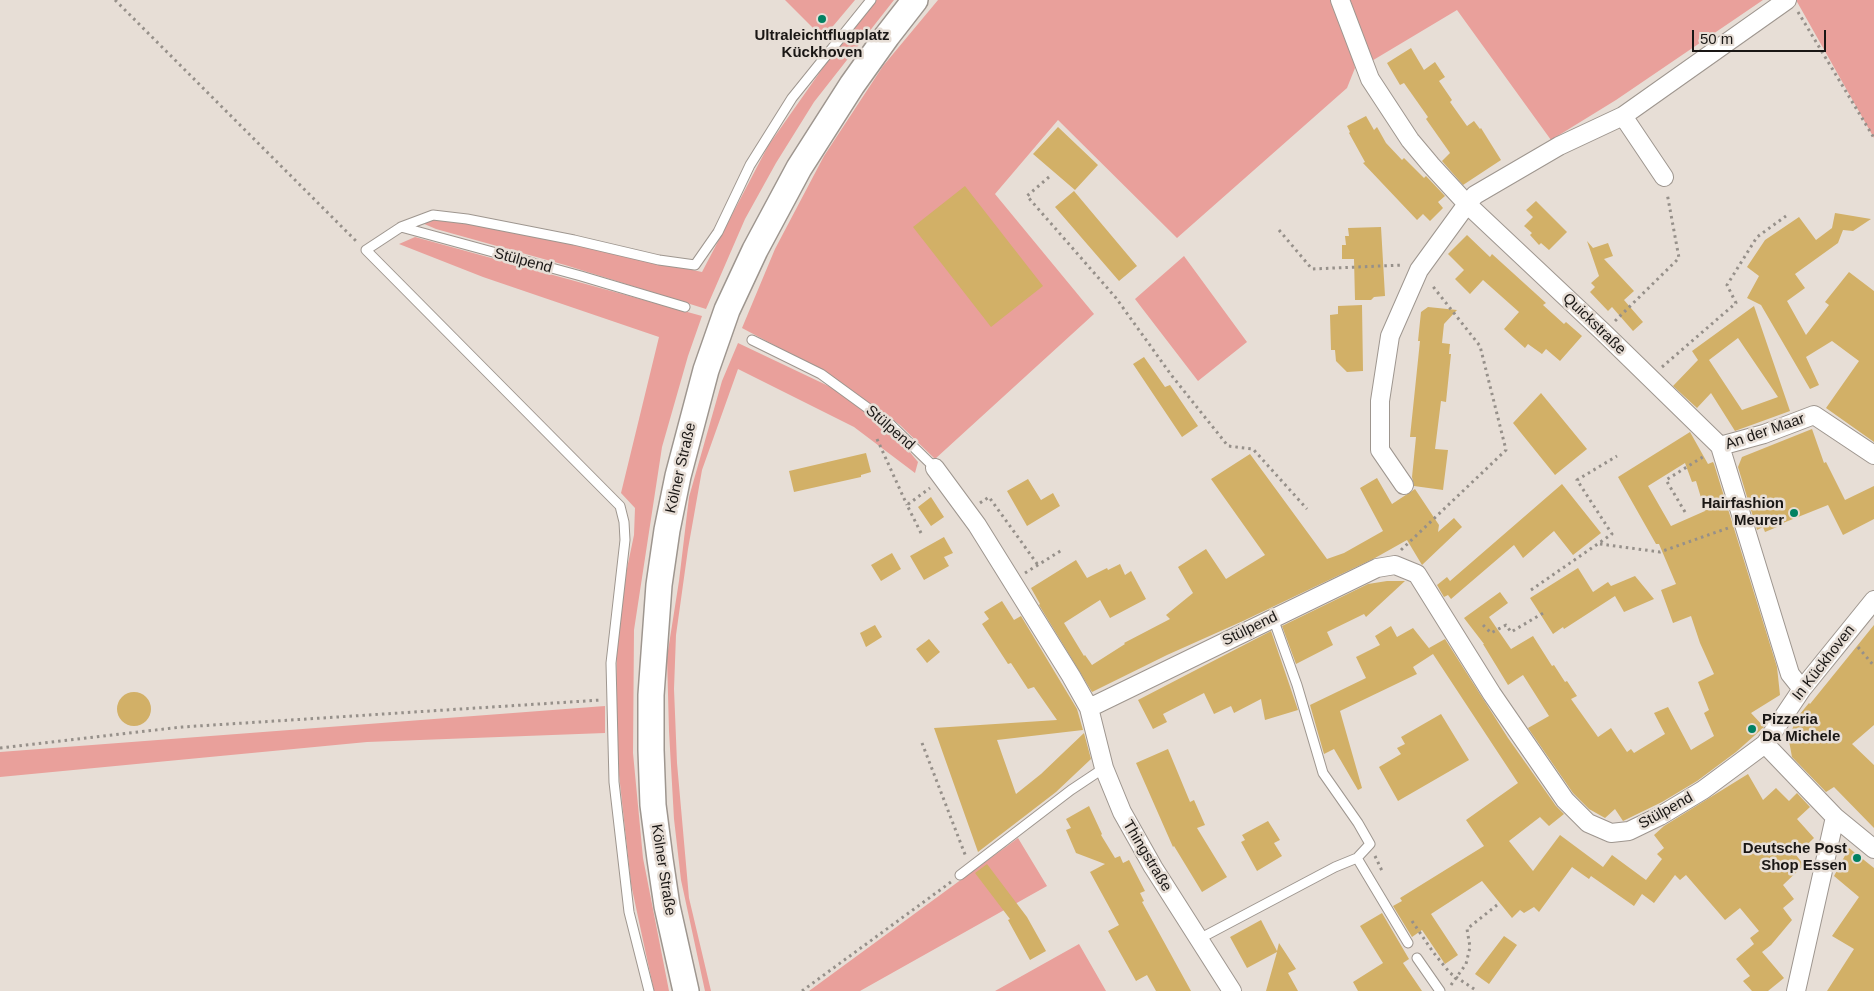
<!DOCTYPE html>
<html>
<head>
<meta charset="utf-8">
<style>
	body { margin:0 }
	#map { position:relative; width:1874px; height:991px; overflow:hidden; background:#e7ded6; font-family:Arial,sans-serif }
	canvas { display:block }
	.scale { position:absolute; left:1692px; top:30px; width:134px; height:22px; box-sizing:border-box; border:2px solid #1a1715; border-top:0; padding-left:6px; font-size:15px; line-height:18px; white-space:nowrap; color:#1a1715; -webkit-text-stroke:4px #e7ded6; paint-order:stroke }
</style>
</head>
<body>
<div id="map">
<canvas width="1874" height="991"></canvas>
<div class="scale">50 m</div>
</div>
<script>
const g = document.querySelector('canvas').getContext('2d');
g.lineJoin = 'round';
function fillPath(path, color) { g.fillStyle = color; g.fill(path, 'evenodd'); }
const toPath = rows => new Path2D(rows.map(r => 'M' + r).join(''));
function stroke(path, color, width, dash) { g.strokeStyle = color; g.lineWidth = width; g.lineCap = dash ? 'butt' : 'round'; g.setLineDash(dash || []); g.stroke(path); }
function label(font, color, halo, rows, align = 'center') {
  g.font = font + ' Arial,sans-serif'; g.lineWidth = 5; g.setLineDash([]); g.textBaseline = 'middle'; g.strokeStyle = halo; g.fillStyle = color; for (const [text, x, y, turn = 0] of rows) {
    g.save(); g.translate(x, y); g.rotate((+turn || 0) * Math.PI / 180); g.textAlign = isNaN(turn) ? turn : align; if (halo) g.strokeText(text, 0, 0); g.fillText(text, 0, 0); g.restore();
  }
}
fillPath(toPath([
	[785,0,855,0,823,38],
	[874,0,894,0,814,102,776,163,745,219,706,309,565,265,436,229,422,223,432,219,479,224,702,272,768,146,827,62],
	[938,0,1331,0,1352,54,1355,68,1347,88,1177,238,1058,120,995,194,1094,314,935,459,900,425,830,375,742,328,775,249,824,156,883,66],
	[1347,0,1763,0,1616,100,1551,140,1457,10,1370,62],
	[1796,0,1874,0,1874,138],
	[415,237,702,316,688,356,662,447,634,630,633,753,643,858,669,991,654,991,644,945,631,884,616,747,617,616,634,535,635,508,621,493,659,337,483,277,399,244],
	[1184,256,1247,342,1198,381,1135,299],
	[738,343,839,391,899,439,918,462,915,473,854,427,738,369,702,470,688,549,676,635,674,689,677,763,689,898,711,991,705,991,681,880,674,819,669,731,667,657,679,581,689,497,722,381],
	[605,706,605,733,367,742,0,777,0,752],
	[1018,838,1047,886,860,991,809,991],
	[1079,944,1106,991,995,991]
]), '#e9a09b');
fillPath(toPath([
	[1411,48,1424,70,1435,62,1445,77,1439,81,1452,100,1450,102,1467,126,1474,121,1480,129,1481,128,1501,160,1463,185,1442,161,1450,153,1426,119,1428,117,1404,83,1400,85,1387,63],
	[1366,116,1374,130,1377,127,1386,143,1402,160,1404,158,1424,178,1426,176,1445,196,1438,202,1443,208,1430,221,1423,214,1417,220,1363,163,1365,162,1349,133,1350,132,1347,126],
	[1058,127,1098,165,1075,190,1033,154],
	[965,186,1043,286,991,327,913,227],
	[1074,191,1137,266,1119,281,1055,207],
	[1536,201,1567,232,1549,250,1541,243,1539,245,1530,235,1532,233,1524,226,1533,217,1526,210],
	[1835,213,1871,219,1853,231,1843,230,1838,243,1795,274,1805,288,1787,301,1806,335,1829,305,1825,302,1849,272,1874,291,1874,442,1826,408,1859,361,1832,341,1806,357,1819,385,1810,389,1761,305,1747,298,1759,276,1747,267,1765,240,1799,217,1816,240,1832,228],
	[1381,227,1385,296,1374,297,1371,300,1355,300,1354,259,1342,259,1342,245,1346,245,1345,236,1349,236,1348,228],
	[1467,235,1490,257,1492,254,1546,303,1543,305,1564,324,1566,322,1582,336,1560,361,1546,349,1542,354,1528,344,1525,348,1504,329,1519,312,1483,280,1470,294,1455,279,1464,270,1448,254],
	[1587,241,1593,248,1608,243,1613,256,1604,259,1634,291,1624,300,1643,322,1633,331,1612,307,1608,311,1590,292,1595,287,1591,283,1599,276],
	[1362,305,1363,371,1347,372,1336,361,1335,350,1331,350,1330,315,1338,314,1338,306],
	[1754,306,1790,411,1735,431,1711,393,1697,408,1673,386,1698,360,1692,351],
	[1738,338,1778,397,1742,410,1709,360],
	[1428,307,1457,310,1444,324,1442,343,1450,344,1449,354,1451,354,1446,402,1441,401,1435,449,1448,450,1443,490,1414,486,1412,477,1416,437,1410,437,1420,341,1418,341,1421,312],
	[1144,357,1165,387,1170,385,1198,426,1182,437,1133,364],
	[1541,393,1587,449,1555,475,1513,423],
	[1812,429,1824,463,1826,462,1845,500,1874,486,1874,519,1843,535,1828,505,1783,523,1784,524,1765,532,1763,527,1757,530,1738,467,1742,457],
	[1690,432,1708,464,1713,462,1714,464,1777,667,1780,695,1751,713,1764,727,1763,728,1736,752,1697,781,1662,802,1623,821,1615,809,1605,818,1589,809,1573,793,1528,728,1549,716,1523,675,1508,685,1483,644,1484,644,1464,618,1500,592,1508,603,1489,617,1511,649,1533,636,1552,666,1554,665,1565,682,1567,681,1577,696,1571,699,1598,737,1611,728,1627,752,1631,749,1634,753,1665,734,1654,713,1668,707,1691,750,1714,736,1704,713,1709,710,1698,682,1714,674,1700,643,1691,616,1673,623,1661,590,1676,584,1659,544,1656,544,1618,477],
	[1685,463,1692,482,1696,481,1705,511,1671,526,1648,486],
	[866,453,871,472,861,475,861,477,794,492,789,471],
	[1250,454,1327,559,1344,553,1383,531,1360,488,1377,478,1392,504,1415,489,1439,525,1438,532,1454,518,1462,527,1422,565,1407,540,1375,558,1243,621,1167,655,1092,692,1039,605,1040,604,1031,588,1076,560,1087,578,1107,568,1108,570,1120,564,1125,575,1131,571,1146,599,1110,618,1100,600,1064,623,1084,656,1085,655,1092,665,1125,644,1124,643,1170,619,1166,615,1193,593,1178,567,1206,549,1226,579,1265,555,1211,479],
	[1028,479,1041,500,1053,493,1060,506,1027,526,1007,491],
	[1562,484,1601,533,1573,555,1554,531,1523,558,1514,545,1451,599,1448,595,1444,597,1437,585,1447,577,1450,581],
	[931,497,944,517,931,526,918,507],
	[944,537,953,553,944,557,949,566,924,580,910,556],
	[892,553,901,569,881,581,871,565],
	[1578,568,1593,592,1608,582,1611,586,1635,576,1654,599,1624,612,1615,596,1564,629,1563,627,1553,634,1530,598],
	[1387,581,1405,581,1366,617,1364,614,1327,632,1333,645,1296,664,1282,626,1368,584],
	[1002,601,1014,620,1021,616,1077,709,1083,730,997,740,1016,794,1041,774,1084,733,1091,759,1056,792,978,852,934,728,1057,720,1034,687,1028,689,1011,663,1008,664,982,624,989,619,984,612],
	[875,625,882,637,866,647,860,633],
	[1874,625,1874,725,1852,744,1874,765,1874,828,1834,787,1826,792,1792,757,1789,741,1795,720,1809,703,1810,704],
	[1391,626,1397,637,1413,628,1432,652,1429,648,1445,639,1508,738,1556,806,1564,814,1549,826,1540,817,1509,841,1533,871,1560,835,1603,867,1612,855,1646,880,1662,859,1657,854,1664,848,1654,835,1664,826,1748,774,1763,800,1776,788,1789,801,1797,793,1810,807,1797,819,1814,838,1796,855,1804,865,1783,885,1794,899,1783,908,1792,920,1771,945,1762,952,1784,978,1768,991,1752,991,1743,981,1750,976,1736,959,1754,944,1750,938,1759,931,1740,908,1725,920,1686,875,1680,880,1675,875,1654,903,1642,894,1634,906,1591,876,1589,879,1572,867,1539,912,1534,907,1524,913,1520,910,1512,918,1482,881,1431,914,1458,955,1445,964,1422,930,1412,937,1393,906,1402,901,1400,898,1484,846,1466,820,1518,783,1433,654,1413,667,1417,674,1340,711,1362,788,1358,790,1334,749,1324,754,1310,705,1366,678,1356,657,1380,645,1375,636],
	[1271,631,1298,710,1265,720,1261,699,1234,713,1231,706,1214,714,1204,693,1163,714,1167,722,1153,729,1138,700],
	[929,639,940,652,927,663,916,649],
	'117 709a17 17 0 1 1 34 0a17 17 0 1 1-34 0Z',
	[1441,714,1469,760,1398,801,1379,767,1401,754,1397,748,1405,744,1401,737],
	[1168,749,1190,802,1194,800,1205,825,1197,828,1227,877,1202,892,1174,846,1173,847,1136,763],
	[1089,806,1102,834,1101,835,1115,858,1120,856,1123,863,1129,860,1145,891,1140,893,1144,901,1142,902,1191,991,1156,991,1147,975,1136,981,1113,940,1108,931,1119,925,1090,872,1105,864,1076,853,1066,830,1071,828,1066,819],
	[1268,821,1280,840,1274,843,1282,856,1257,871,1241,842,1245,840,1242,835],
	[1849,848,1874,868,1874,991,1827,991,1854,949,1832,936,1859,897,1834,876],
	[987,864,1027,917,1046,951,1030,960,1008,920,1010,919,975,873],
	[1382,913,1409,959,1403,963,1422,991,1358,991,1353,982,1383,963,1360,926],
	[1261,920,1277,951,1279,943,1296,969,1288,973,1298,991,1266,991,1277,952,1247,968,1230,937],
	[1504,936,1517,945,1489,984,1475,974]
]), '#d2b067');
const service = toPath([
	[401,227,433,215,467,219,574,240,659,260,695,265,718,232,750,165,792,98,871,0],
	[752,340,821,374,891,425,935,468],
	[1273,618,1297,685,1323,773,1358,823,1370,844,1357,858,1408,943],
	[960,875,1071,790,1104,768],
	[1199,939,1335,867,1357,858],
	[1417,958,1440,991],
	[649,991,629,912,614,782,611,663,625,540,624,522,620,506,366,250,401,227,581,276,685,307]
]);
const minor = toPath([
	[1340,0,1370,79,1410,140,1431,165,1467,204,1603,332,1720,446,1790,674,1802,689],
	[1623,116,1664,177],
	[1720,446,1764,434,1814,415,1874,455],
	[935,468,977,525,1071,676,1089,708,1104,768,1122,812,1153,867,1232,991],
	[1404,485,1380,450,1380,401,1390,336,1419,270,1467,204,1475,195,1559,146,1623,116,1787,0],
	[1089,708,1377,568,1395,565,1417,574,1492,694,1565,800,1588,823,1611,833,1629,831,1660,816,1703,790,1765,744,1802,689,1874,600],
	[1765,744,1835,817,1796,991],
	[1835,817,1874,849]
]);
const secondary = toPath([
	[686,991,667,906,660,859,653,805,651,750,651,695,659,585,667,530,678,476,706,370,727,310,755,250,799,168,852,85,887,36,915,0]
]);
stroke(service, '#9e968f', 11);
stroke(minor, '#9e968f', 20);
stroke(secondary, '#9e968f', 28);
stroke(toPath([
	[115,0,357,242],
	[1798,12,1874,138],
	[1049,177,1027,196,1116,298,1172,376,1228,446,1253,449,1307,509],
	[1279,230,1312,269,1403,265],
	[1615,321,1679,258,1667,193],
	[1662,367,1736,303,1727,285,1757,237,1786,216],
	[877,439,907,505],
	[980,503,989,497,1038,565],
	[1685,512,1666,480,1706,455],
	[921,533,907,505,930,488],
	[1600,544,1660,552,1728,528],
	[1401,550,1506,450,1480,346,1431,284],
	[1025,573,1062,550],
	[1531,590,1612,534,1577,480,1617,456],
	[1483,625,1491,633,1506,625,1511,632,1545,612],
	[1858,647,1874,666],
	[922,743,966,857],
	[0,748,182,727,601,700],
	[1375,856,1383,873],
	[1412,921,1433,952,1450,973,1477,991],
	[1451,985,1466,964,1470,947,1467,929,1497,905],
	[802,991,951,882]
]), '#96908a', 3, [2.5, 4]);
stroke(service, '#fff', 9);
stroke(minor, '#fff', 18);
stroke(secondary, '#fff', 25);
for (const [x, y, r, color] of [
	[822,19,5,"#018162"],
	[1794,513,5,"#018162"],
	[1752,729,5,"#018162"],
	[1857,858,5,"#018162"]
]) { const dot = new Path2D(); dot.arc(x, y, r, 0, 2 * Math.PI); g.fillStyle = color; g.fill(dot); stroke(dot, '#e7ded6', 2); }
label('bold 15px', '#1a1715', '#e7ded6', [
	["Ultraleichtflugplatz",822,36,"center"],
	["Kückhoven",822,53,"center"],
	["Hairfashion",1784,504],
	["Meurer",1784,521],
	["Pizzeria",1762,720,"left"],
	["Da Michele",1762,737,"left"],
	["Deutsche Post",1847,849],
	["Shop Essen",1847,866]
], 'right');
label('15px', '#1a1715', '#e7ded6', [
	["Stülpend",523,261,15],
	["Quickstraße",1594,324,44],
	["Stülpend",890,428,41],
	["An der Maar",1765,432,-19],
	["Kölner Straße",681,468,-77],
	["Stülpend",1250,629,-26],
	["In Kückhoven",1824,663,-52],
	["Stülpend",1666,811,-29],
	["Thingstraße",1147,856,59],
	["Kölner Straße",663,870,81]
]);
</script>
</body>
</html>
